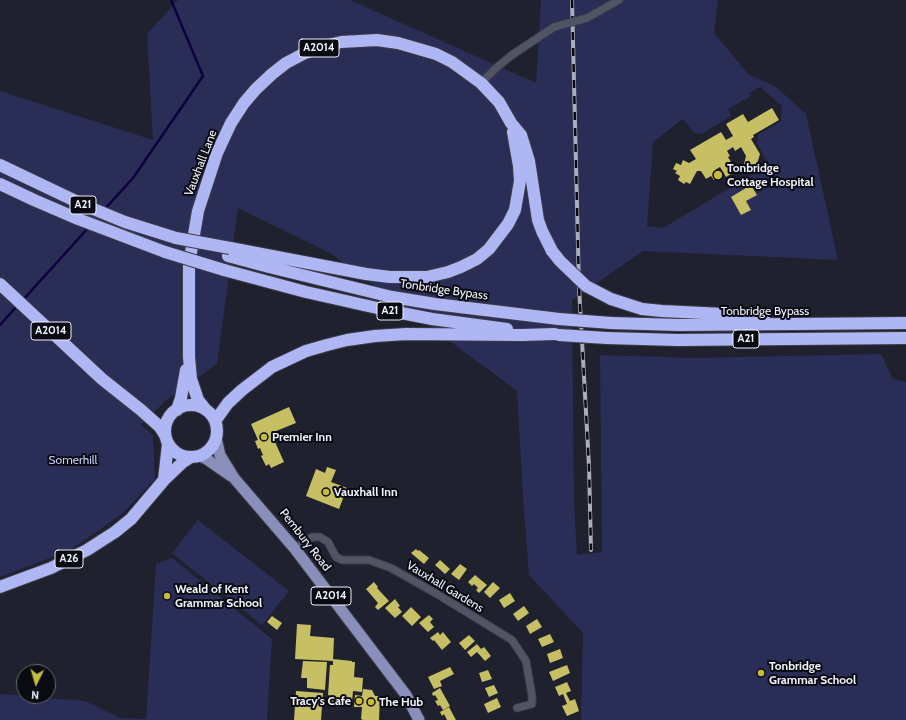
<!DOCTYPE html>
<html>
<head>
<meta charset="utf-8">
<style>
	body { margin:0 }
	#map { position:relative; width:906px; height:720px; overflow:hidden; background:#1f212f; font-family:Cabin,sans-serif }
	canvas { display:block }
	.north { position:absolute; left:16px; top:664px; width:40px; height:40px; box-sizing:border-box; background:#0a0b12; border:1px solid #666770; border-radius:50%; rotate:185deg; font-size:11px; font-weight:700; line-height:16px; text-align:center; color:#f1f2fc }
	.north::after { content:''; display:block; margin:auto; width:14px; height:18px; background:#c6bc3c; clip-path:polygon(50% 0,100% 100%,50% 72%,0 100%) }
</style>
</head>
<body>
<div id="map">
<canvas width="906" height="720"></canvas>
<div class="north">N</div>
</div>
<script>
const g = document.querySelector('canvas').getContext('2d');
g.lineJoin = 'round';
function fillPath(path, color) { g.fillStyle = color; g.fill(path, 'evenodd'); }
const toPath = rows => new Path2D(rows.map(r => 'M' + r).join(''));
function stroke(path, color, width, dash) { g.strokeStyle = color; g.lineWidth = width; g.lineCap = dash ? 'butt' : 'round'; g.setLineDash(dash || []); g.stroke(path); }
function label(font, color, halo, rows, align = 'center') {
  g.font = font + ' Cabin,sans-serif'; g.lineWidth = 4; g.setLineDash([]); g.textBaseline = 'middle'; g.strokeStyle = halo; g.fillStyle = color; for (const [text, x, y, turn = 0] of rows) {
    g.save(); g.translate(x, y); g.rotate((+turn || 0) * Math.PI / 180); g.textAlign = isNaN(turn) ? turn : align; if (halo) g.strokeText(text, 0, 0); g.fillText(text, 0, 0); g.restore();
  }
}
fillPath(toPath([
	[178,0,350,0,536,83,541,0,718,0,714,33,749,75,775,86,806,114,838,260,643,251,572,300,574,501,577,555,602,552,600,355,695,358,881,354,893,379,906,382,906,720,581,720,583,633,529,575,523,497,517,391,332,254,238,208,217,364,165,401,141,425,153,435,155,479,123,513,71,550,0,577,0,91,153,140,147,34],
	[760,87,782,106,781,121,758,135,757,143,768,165,663,228,647,226,653,142,683,119,694,133,702,134,731,116,728,109,751,96,749,93],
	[198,520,289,591,262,625,172,553],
	[172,558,272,639,267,720,0,720,0,694,85,701,120,718,146,719,156,564]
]), '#2a2d56');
stroke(toPath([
	[104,210,133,178,203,76,171,0],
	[22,301,89,227],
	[0,325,17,306]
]), '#0e0041', 2.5);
fillPath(toPath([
	[772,108,779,120,753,135,754,137,751,139,760,154,756,167,744,164,746,156,741,147,735,151,733,147,727,151,730,156,728,157,736,171,726,177,720,167,715,170,719,177,714,180,711,176,706,179,701,171,697,171,690,184,686,182,684,184,678,180,680,176,675,173,677,171,673,169,676,163,681,165,683,160,689,163,696,159,690,150,721,132,726,140,733,136,726,124,743,114,748,122],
	[751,185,757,195,746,201,751,210,741,215,731,197],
	[289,407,296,423,271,433,284,462,271,468,269,464,266,466,261,456,263,455,260,448,258,449,255,441,258,440,251,424],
	[327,467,336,470,331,482,347,488,339,509,306,496,316,469,325,473],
	[416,549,418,551,419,550,429,558,424,564,411,553],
	[440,560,450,569,445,574,435,565],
	[460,564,467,569,459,580,451,574],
	[475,575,487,585,479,593,476,590,478,588,474,584,472,586,468,582],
	[374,582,378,587,377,588,389,601,378,610,375,607,378,603,366,589],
	[493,582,500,588,490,598,484,592],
	[510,593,515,601,504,608,499,600],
	[395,599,400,606,398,607,402,612,395,618,385,608],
	[524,606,529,613,518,621,513,614],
	[411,607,421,617,412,626,402,616],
	[429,615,433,619,430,622,434,627,428,632,419,623],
	[272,616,282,623,277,630,267,622],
	[537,619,542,627,530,634,526,626],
	[297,624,311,625,310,636,334,638,333,661,295,659],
	[438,632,440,635,443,632,451,642,442,650,434,640,433,641,430,638],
	[550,634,554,642,542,647,538,639],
	[469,635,475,641,465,650,459,643],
	[477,644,481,649,484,647,491,656,485,661,477,652,471,657,467,652],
	[560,649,563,658,550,663,547,654],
	[333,659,352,661,352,662,355,662,354,677,363,678,362,692,353,691,352,702,349,702,349,703,331,702,331,696,328,695,330,665,333,665],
	[303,661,327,662,325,690,307,688,307,678,301,678],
	[567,665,570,673,553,681,549,672],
	[450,667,454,674,440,681,442,686,434,689,428,677],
	[488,670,492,679,482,682,479,673],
	[567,682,571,691,566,693,570,701,575,699,579,711,567,716,562,706,567,704,563,694,559,696,555,687],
	[494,685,498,693,489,697,485,688],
	[440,688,450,706,443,710,440,705,438,706,435,701,438,700,435,695,433,696,432,693],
	[363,689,372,690,375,696,380,696,379,720,363,720,361,719,362,707,354,707,355,695,362,696],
	[296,691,323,693,321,720,294,720],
	[497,698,501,707,488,713,484,704],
	[449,707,456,720,447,720,444,714,442,716,440,712]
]), '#c7bf63');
const street = toPath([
	[587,18,619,0],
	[481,83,496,68,512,55,554,27],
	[295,549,306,540,313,537,320,537,328,542,336,557,342,560,369,560,391,568,437,594,512,640,526,661,532,696,532,704,517,708]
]);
const primary = toPath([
	[216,438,220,455,234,478,295,549,406,695,419,720],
	[199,456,205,458,231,476]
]);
const highway = toPath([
	[0,165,86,206,125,222,176,238],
	[0,184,34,200,78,219,165,252],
	[230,248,366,274,390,277,427,277,448,272,461,267,477,259,489,249,508,224,515,210,520,181,519,166,513,132],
	[228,256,269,267,392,297,435,304,559,319],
	[224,270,306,292,386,310,432,319,507,329],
	[0,284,102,379,141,410,160,427,165,435],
	[611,299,642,309,662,311,764,316],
	[611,323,679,325,906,323],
	[607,338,677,340,906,338],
	'165 431a26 26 0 1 1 52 0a26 26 0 1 1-52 0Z',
	[177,410,181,398,186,370],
	[206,410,198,400,191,379,189,357,189,264,198,211,217,153,231,123,244,103,256,89,272,74,286,63,305,53,325,46,341,42,377,40,398,43,436,54,452,62,481,83,499,102,511,123,521,135,529,161,538,220,542,231,552,251],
	[215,421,228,403,242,390,272,367,306,351,327,345,347,340,375,336,406,334,522,335,555,334],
	[164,480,168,444],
	[0,587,51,568,87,550,115,532,131,519,164,480,183,462,191,457]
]);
stroke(street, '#3c3d49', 9);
stroke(primary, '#3c3d49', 13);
stroke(highway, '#3c3d49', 14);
stroke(street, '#515464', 7);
stroke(primary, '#898fba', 11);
stroke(highway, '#afb6f4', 12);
const rail = toPath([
	[572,0,579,287,589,466,591,550]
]);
stroke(rail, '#abadb8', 4);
stroke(rail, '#0a0b12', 2.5, [8]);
const streetBridge = toPath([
	[554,27,587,18]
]);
const highwayBridge = toPath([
	[176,238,230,248],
	[552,251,560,261,586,286,611,299],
	[165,252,224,270],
	[559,319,611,323],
	[559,335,607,338]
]);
stroke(streetBridge, '#3c3d49', 9, []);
stroke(highwayBridge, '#3c3d49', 14, []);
stroke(streetBridge, '#515464', 7);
stroke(highwayBridge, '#afb6f4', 12);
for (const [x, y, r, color] of [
	[718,175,5,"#c6bc3c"],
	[264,437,4,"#c6bc3c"],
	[326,492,4,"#c6bc3c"],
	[167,596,4,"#c6bc3c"],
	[761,673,4,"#c6bc3c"],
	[359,701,4,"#c6bc3c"],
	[371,702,4,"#c6bc3c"]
]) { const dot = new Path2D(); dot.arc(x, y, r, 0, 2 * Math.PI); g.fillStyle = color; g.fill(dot); stroke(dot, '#0a0b12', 1.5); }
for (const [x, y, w] of [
	[319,48,40],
	[83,205,26],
	[390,311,26],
	[51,331,40],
	[746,339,26],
	[69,559,28],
	[331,596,40]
]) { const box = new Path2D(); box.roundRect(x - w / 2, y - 9, w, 18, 3); g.fillStyle = '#0a0b12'; g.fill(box); stroke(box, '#f1f2fc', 1); }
label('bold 11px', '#f1f2fc', null, [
	["A2014",319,48],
	["A21",83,205],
	["A21",390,311],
	["A2014",51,331],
	["A21",746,339],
	["A26",69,559],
	["A2014",331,596]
]);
label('12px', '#f1f2fc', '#0a0b12', [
	["Vauxhall Lane",201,163,-69],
	["Tonbridge Bypass",444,290,8],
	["Tonbridge Bypass",765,311],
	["Pembury Road",305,540,52],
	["Vauxhall Gardens",445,587,31]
]);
label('bold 12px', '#f1f2fc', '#0a0b12', [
	["Tonbridge",727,168],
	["Cottage Hospital",727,182],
	["Premier Inn",272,437],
	["Vauxhall Inn",334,492],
	["Weald of Kent",175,589],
	["Grammar School",175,603],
	["Tonbridge",769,666],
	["Grammar School",769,680],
	["Tracy's Cafe",351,701,"right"],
	["The Hub",379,702]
], 'left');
label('12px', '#c8cdf7', '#0a0b12', [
	["Somerhill",73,460]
]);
</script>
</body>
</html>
